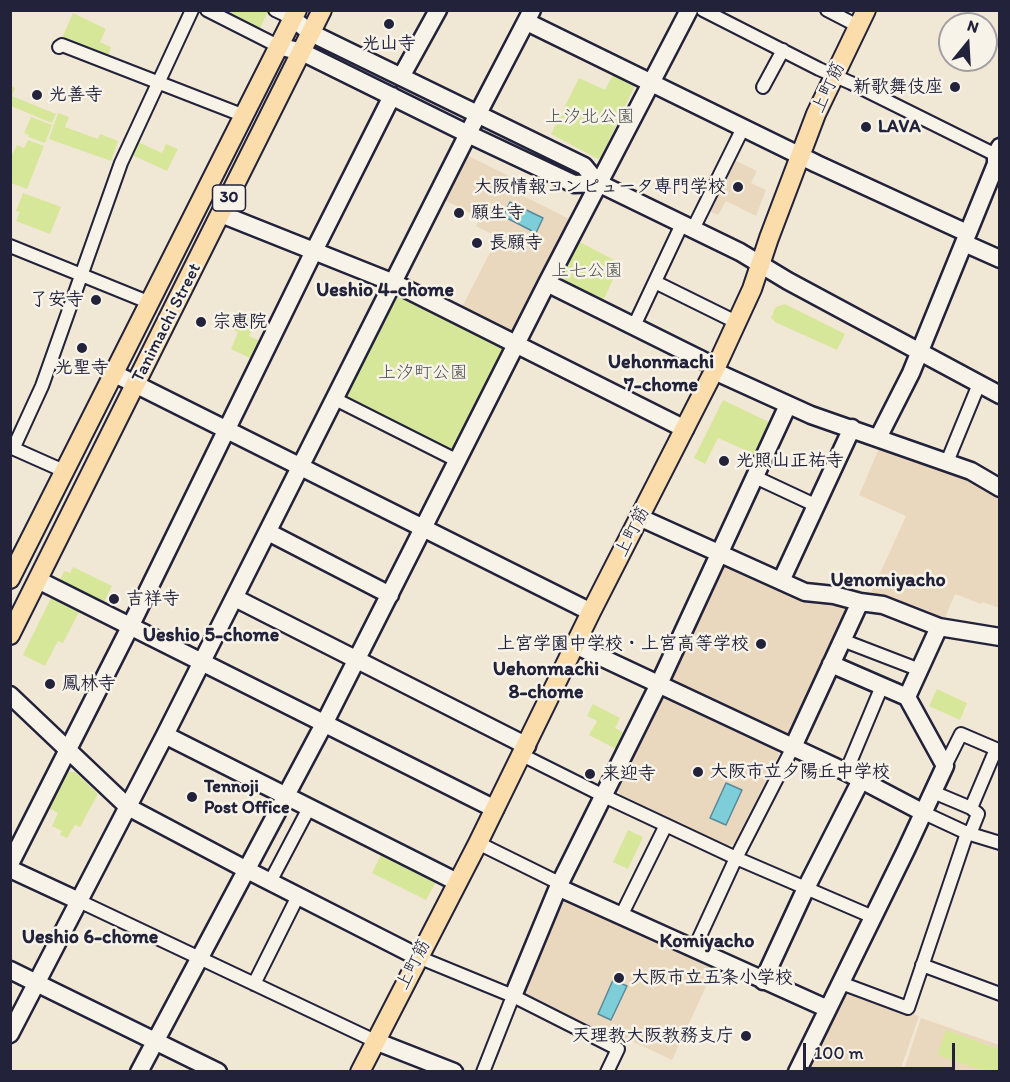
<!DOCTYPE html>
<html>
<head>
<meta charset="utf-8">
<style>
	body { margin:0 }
	#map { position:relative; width:1010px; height:1082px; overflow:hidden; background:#f1e7d5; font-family:Itim,sans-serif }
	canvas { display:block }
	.frame { position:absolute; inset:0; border:12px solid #22223b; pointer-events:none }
	.north { position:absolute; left:938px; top:12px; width:60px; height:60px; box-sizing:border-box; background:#f7f3e8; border:2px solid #a29fa3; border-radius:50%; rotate:18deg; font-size:16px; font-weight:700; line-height:24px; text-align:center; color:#22223b }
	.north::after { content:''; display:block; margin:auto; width:21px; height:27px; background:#22223b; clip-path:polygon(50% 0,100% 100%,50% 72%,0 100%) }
	.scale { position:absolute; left:803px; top:1043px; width:152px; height:27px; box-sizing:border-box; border:3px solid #22223b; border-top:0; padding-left:8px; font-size:18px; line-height:21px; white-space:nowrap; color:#22223b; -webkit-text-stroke:4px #f7f3e8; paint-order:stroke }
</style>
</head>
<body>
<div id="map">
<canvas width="1010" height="1082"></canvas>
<div class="frame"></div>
<div class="north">N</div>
<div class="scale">100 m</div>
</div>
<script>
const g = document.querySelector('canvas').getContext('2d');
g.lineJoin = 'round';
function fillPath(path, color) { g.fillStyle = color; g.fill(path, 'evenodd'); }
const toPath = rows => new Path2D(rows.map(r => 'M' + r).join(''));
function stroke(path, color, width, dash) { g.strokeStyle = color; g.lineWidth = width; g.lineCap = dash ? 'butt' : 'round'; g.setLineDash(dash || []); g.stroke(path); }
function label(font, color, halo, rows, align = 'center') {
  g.font = font + ' Itim,"Klee One",sans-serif'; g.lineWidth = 5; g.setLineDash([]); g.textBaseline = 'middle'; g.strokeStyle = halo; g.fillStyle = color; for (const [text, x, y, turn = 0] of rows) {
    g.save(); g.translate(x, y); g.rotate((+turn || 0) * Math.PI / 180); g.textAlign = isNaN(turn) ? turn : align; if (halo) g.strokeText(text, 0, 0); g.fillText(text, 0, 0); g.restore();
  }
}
fillPath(toPath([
	[467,155,515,179,510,189,569,219,515,332,511,332,462,307,498,237,476,226,480,218,444,200],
	[732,159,757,171,751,183,766,190,756,216,726,201,718,215,707,210],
	[881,444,971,477,999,495,999,608,983,602,981,604,955,594,944,620,870,595,906,516,859,495],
	[728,566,847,604,851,608,792,736,786,738,672,685,670,679,722,567],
	[665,696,777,750,779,755,734,844,727,846,620,795,618,790,659,700],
	[567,897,716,965,672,1060,621,1036,617,1044,526,996,524,991,560,900],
	[844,989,919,1016,900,1071,804,1072],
	[921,1018,999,1045,999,1071,903,1072]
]), '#ead8be');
fillPath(toPath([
	[266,10,268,11,260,29,219,11],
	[73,13,106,29,100,42,111,47,108,56,62,38],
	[613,75,635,85,601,157,598,159,551,134,579,78,605,90],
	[11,86,15,88,12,96,56,114,52,123,11,106],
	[58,113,69,117,65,127,98,139,100,134,118,141,111,161,49,139],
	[31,117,52,125,45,143,28,137,29,135,24,133],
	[28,140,44,146,27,189,11,183,10,159,17,145,24,148],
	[138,142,162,153,166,144,178,149,167,171,132,155],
	[23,193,61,207,50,234,16,221,20,212,16,211],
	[576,240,618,262,614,272,616,273,602,303,558,281,557,277],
	[400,296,501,348,504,354,457,450,451,452,347,399,345,393,394,299],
	[785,304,845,334,837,350,775,322,771,318,774,310,776,307],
	[237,310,257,319,249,336,260,341,252,359,231,349,238,332,229,328],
	[723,400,773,424,766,438,762,437,754,454,718,438,705,464,694,458],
	[73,567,112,586,103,604,59,582,64,571,70,573],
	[51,598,79,612,63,643,58,641,45,666,23,655],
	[937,689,967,703,960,720,929,706],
	[593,704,620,718,615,728,628,735,620,751,589,735,597,721,587,716],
	[68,772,75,772,98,794,80,827,75,825,67,838,60,835,62,831,52,826,58,813,48,808],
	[628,830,643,837,628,869,613,862],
	[383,851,434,878,436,882,426,900,372,873],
	[946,1030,999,1049,999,1071,985,1071,937,1055]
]), '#d7e79a');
const water = toPath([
	[510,202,543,218,536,233,503,216,510,202],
	[726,783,742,790,726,825,710,818,726,783],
	[613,980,627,986,611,1020,598,1014,613,980]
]);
fillPath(water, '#7eced9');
stroke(water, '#59899a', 1.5);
const street = toPath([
	[207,10,278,46],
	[275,10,292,18],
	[703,10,819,69,851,83,1000,157],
	[827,10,858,26],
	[59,47,62,45,242,115],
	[763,87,783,50],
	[693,229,743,128],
	[10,246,148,302],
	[655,282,736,322],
	[634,326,682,224],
	[335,399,458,461],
	[10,447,64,471],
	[14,447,42,386,121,163,192,10],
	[947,462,979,384],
	[755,477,817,506],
	[842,640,920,670],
	[522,755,604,796,736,858,873,917],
	[945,766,961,734,996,749,971,808],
	[846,772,882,686],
	[933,792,971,808,977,813,978,814,970,834],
	[924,813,967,833,1000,843],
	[478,843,553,880,559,885],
	[270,882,309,808],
	[79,901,375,1041],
	[621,916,666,825],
	[694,949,736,858,793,747],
	[418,957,513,996,618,1049,607,1072],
	[922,965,1000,994],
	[841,983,908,1008,967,833],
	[254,984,298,896],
	[483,1072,513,996]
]);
const secondary = toPath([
	[292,18,311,33,584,166,598,183,740,252,788,281,1000,395],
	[527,22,817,164,967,233],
	[278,46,302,52,468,134,574,184,598,183],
	[401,77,438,10],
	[221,214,394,283,685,429],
	[964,243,1000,259],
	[547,283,716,367],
	[714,371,811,415,971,471,1000,488],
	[113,373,591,612],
	[878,438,911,373,996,164,996,154,1000,147],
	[641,518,805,592,834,595,860,602,883,605,939,627,1000,637],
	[268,532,390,595],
	[38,580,495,809],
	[781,581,852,428],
	[235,598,527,746],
	[575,645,846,772,924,813],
	[831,664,907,697],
	[10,695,128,807,247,870,418,957],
	[165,735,457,882],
	[793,747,860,602],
	[10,864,130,627,314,251,392,96],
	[10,869,79,901],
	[559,885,564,890,828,1009],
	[10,970,218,1072],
	[763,981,806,888,861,780],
	[513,996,559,885,659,684,788,405],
	[10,1034,165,735,483,104,532,10],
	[375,1041,454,1072],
	[139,1072,324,724,547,283,689,10],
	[797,1072,906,850,945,766,907,697,939,627]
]);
const primary = toPath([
	[10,579,297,10],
	[10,635,322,10],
	[360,1072,478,843,591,612,716,367,752,289,769,238,816,114,866,10]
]);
stroke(street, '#22223b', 16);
stroke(secondary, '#22223b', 21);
stroke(primary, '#22223b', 22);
stroke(street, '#f7f3e8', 12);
stroke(secondary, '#f7f3e8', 16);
stroke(primary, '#fbddab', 18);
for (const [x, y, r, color] of [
	[389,24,6,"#22223b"],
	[955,87,6,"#22223b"],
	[37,95,6,"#22223b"],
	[866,127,6,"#22223b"],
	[738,187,6,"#22223b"],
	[459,213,6,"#22223b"],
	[477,243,6,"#22223b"],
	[96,300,6,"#22223b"],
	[201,322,6,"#22223b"],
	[82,348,6,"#22223b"],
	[724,461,6,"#22223b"],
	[114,599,6,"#22223b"],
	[761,644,6,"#22223b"],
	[50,684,6,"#22223b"],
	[698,772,6,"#22223b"],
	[590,774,6,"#22223b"],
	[192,797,6,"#22223b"],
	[619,978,6,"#22223b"],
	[746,1036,6,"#22223b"]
]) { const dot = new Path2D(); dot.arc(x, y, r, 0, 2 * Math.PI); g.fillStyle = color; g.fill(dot); stroke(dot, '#f7f3e8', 2); }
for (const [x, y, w] of [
	[229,198,33]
]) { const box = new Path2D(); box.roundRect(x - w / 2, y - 13, w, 26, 4.5); g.fillStyle = '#f7f3e8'; g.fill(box); stroke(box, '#22223b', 1.5); }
label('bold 16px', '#22223b', null, [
	["30",229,198]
]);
label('bold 18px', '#22223b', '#f7f3e8', [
	["光山寺",389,44,"center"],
	["新歌舞伎座",943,87,"right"],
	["光善寺",49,95],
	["LAVA",878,127],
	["大阪情報コンピュータ専門学校",726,187,"right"],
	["願生寺",471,213],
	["長願寺",489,243],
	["了安寺",84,300,"right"],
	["宗恵院",213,322],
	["光聖寺",82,368,"center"],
	["光照山正祐寺",736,461],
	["吉祥寺",126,599],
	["上宮学園中学校・上宮高等学校",749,644,"right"],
	["鳳林寺",62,684],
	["大阪市立夕陽丘中学校",710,772],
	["来迎寺",602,774],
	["Tennoji",204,787],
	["Post Office",204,808],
	["大阪市立五条小学校",631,978],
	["天理教大阪教務支庁",734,1036,"right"]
], 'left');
label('18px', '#22223b', '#f7f3e8', [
	["上町筋",829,88,-65],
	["Tanimachi Street",167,323,-63],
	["上町筋",633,532,-63],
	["上町筋",414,965,-63]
]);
label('18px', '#4f5353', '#f7f3e8', [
	["上汐北公園",590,117],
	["上七公園",587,271],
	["上汐町公園",423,373]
]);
label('bold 20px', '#22223b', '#f7f3e8', [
	["Ueshio 4-chome",385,291],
	["Uehonmachi",661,363],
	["7-chome",661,386],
	["Uenomiyacho",888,581],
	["Ueshio 5-chome",211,636],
	["Uehonmachi",546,670],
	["8-chome",546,693],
	["Ueshio 6-chome",90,938],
	["Komiyacho",707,942]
]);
</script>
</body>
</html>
